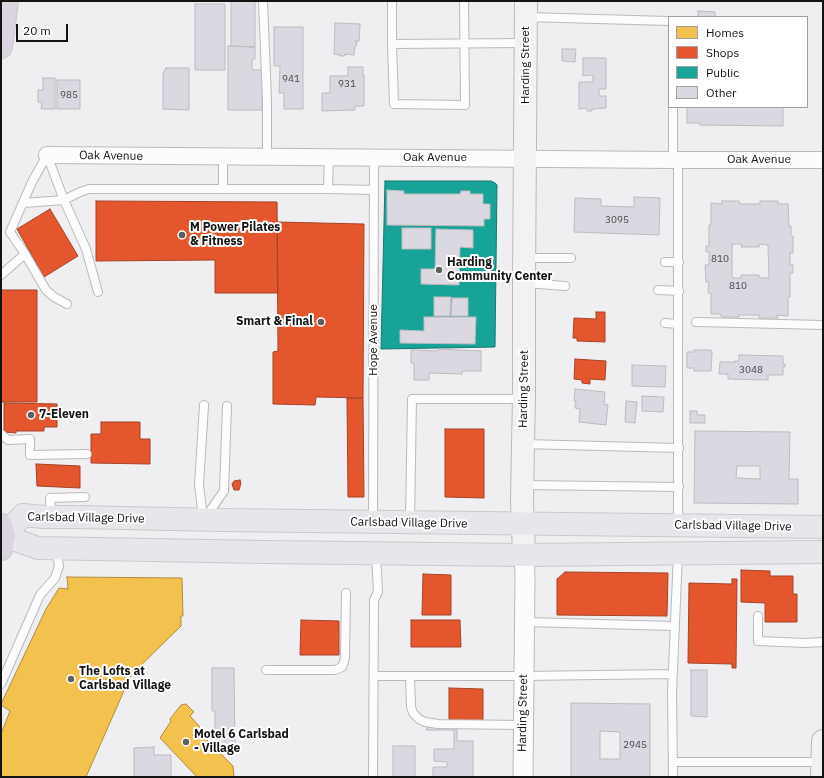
<!DOCTYPE html>
<html>
<head>
<meta charset="utf-8">
<style>
	body { margin:0 }
	#map { position:relative; width:824px; height:778px; overflow:hidden; background:#efeef0; font-family:"IBM Plex Sans",sans-serif }
	canvas { display:block }
	.frame { position:absolute; inset:0; border:2px solid #141314; pointer-events:none }
	.legend { position:absolute; left:668px; top:16px; width:140px; height:92px; box-sizing:border-box; background:#fff; border:1px solid #a1a1a1; margin:0; padding:5px 7px; list-style:none; font-size:12px; color:#141314 }
	.legend li { display:flex; align-items:center; gap:8px; height:20px }
	.legend b { width:20px; border:1px solid #a1a1a1 }
	.scale { position:absolute; left:16px; top:24px; width:52px; height:18px; box-sizing:border-box; border:2px solid #141314; border-top:0; padding-left:5px; font-size:12px; line-height:14px; white-space:nowrap; color:#141314; -webkit-text-stroke:3px #fff; paint-order:stroke }
</style>
</head>
<body>
<div id="map">
<canvas width="824" height="778"></canvas>
<div class="frame"></div>
<ul class="legend">
<li><b style="height:11px;background:#f2c14e"></b>Homes</li>
<li><b style="height:11px;background:#e4572e"></b>Shops</li>
<li><b style="height:11px;background:#17a398"></b>Public</li>
<li><b style="height:11px;background:#dbd8e1"></b>Other</li>
</ul>
<div class="scale">20 m</div>
</div>
<script>
const g = document.querySelector('canvas').getContext('2d');
g.lineJoin = 'round';
function fillPath(path, color) { g.fillStyle = color; g.fill(path, 'evenodd'); }
const toPath = rows => new Path2D(rows.map(r => 'M' + r).join(''));
function stroke(path, color, width, dash) { g.strokeStyle = color; g.lineWidth = width; g.lineCap = dash ? 'butt' : 'round'; g.setLineDash(dash || []); g.stroke(path); }
function label(font, color, halo, rows, align = 'center') {
  g.font = font + ' "IBM Plex Sans",sans-serif'; g.lineWidth = 4; g.setLineDash([]); g.textBaseline = 'middle'; g.strokeStyle = halo; g.fillStyle = color; for (const [text, x, y, turn = 0] of rows) {
    g.save(); g.translate(x, y); g.rotate((+turn || 0) * Math.PI / 180); g.textAlign = isNaN(turn) ? turn : align; if (halo) g.strokeText(text, 0, 0); g.fillText(text, 0, 0); g.restore();
  }
}
const homes = toPath([
	[67,577,182,578,183,616,181,616,181,626,131,675,86,777,1,777,1,734,10,711,1,705,1,704,46,609,59,588,68,589,67,577],
	[186,704,194,712,190,716,200,727,197,730,233,766,234,776,233,777,197,777,160,738,171,721,170,719,181,705,186,704]
]);
fillPath(homes, '#f2c14e');
stroke(homes, '#af8d3d', 1);
const shops = toPath([
	[96,201,277,202,278,293,215,293,215,260,96,261,96,201],
	[50,209,78,256,44,277,17,229,50,209],
	[277,222,364,224,363,398,316,397,315,405,273,404,273,352,278,351,277,222],
	[1,290,37,290,37,402,1,402,1,290],
	[596,312,605,312,605,342,577,341,577,338,573,338,574,318,596,319,596,312],
	[575,359,606,361,605,380,590,379,590,384,582,383,582,380,574,379,575,359],
	[347,398,363,398,364,497,348,497,347,398],
	[4,403,57,404,57,427,44,427,44,431,16,431,16,433,4,432,4,403],
	[101,422,140,422,140,439,150,439,150,464,91,463,91,434,101,434,101,422],
	[445,429,484,429,484,498,445,497,445,429],
	[36,464,80,466,80,488,37,486,36,464],
	[240,480,241,483,239,490,234,490,232,484,234,481,240,480],
	[741,570,770,571,770,576,793,576,793,594,797,594,797,622,765,622,765,603,741,602,741,570],
	[565,572,668,573,667,616,557,615,557,579,565,572],
	[423,574,451,575,451,615,422,615,423,574],
	[732,579,737,579,736,668,732,668,732,664,688,663,689,583,732,584,732,579],
	[301,620,339,621,339,655,300,655,301,620],
	[411,620,460,620,461,647,411,647,411,620],
	[449,688,483,689,483,723,449,722,449,688]
]);
fillPath(shops, '#e4572e');
stroke(shops, '#a64326', 1);
const public = toPath([
	[385,181,491,181,495,183,497,185,495,347,381,349,385,181]
]);
fillPath(public, '#17a398');
stroke(public, '#167870', 1);
const building = toPath([
	[231,1,255,1,255,47,231,46,231,1],
	[195,4,225,4,225,70,195,70,195,4],
	[698,11,715,12,715,17,698,17,698,11],
	[335,23,360,24,359,41,355,41,355,42,357,42,356,46,355,46,354,55,345,54,345,56,340,56,340,55,334,54,335,23],
	[274,27,303,27,303,109,284,109,284,93,279,93,280,66,274,66,274,27],
	[228,46,255,47,255,59,252,59,252,70,263,70,262,110,228,110,228,46],
	[562,49,576,49,575,62,562,61,562,49],
	[583,58,606,58,606,89,599,89,599,96,606,96,606,108,592,109,592,111,587,111,587,108,579,109,579,82,593,82,593,75,583,76,583,58],
	[348,67,363,67,363,76,364,75,364,106,355,106,355,110,322,111,322,93,330,93,330,76,348,76,348,67],
	[166,68,189,68,189,110,163,109,163,73,166,68],
	[43,78,55,78,55,109,41,109,42,102,38,102,38,90,43,90,43,78],
	[57,80,80,80,80,109,57,109,57,80],
	[687,107,783,107,783,126,700,125,700,123,687,123,687,107],
	[387,190,404,191,404,194,460,194,461,191,470,191,470,194,483,194,483,204,490,204,490,219,484,219,484,226,387,225,387,190],
	[634,197,660,198,659,235,574,232,575,198,601,199,601,206,634,207,634,197],
	[722,201,739,201,740,204,760,204,760,201,778,201,778,204,788,204,789,226,791,226,791,236,793,236,793,253,790,253,790,265,793,265,793,273,790,273,790,297,788,297,788,316,777,315,778,318,759,318,759,315,739,315,739,317,721,317,721,314,711,314,711,293,708,293,709,282,706,282,705,265,709,265,709,252,706,252,706,246,709,246,709,225,711,225,711,203,722,204,722,201],
	[732,244,742,244,741,247,759,247,759,244,768,245,769,278,760,278,759,275,741,275,741,278,732,278,732,244],
	[402,228,431,228,431,249,402,249,402,228],
	[436,229,473,230,473,248,460,247,459,285,421,284,421,269,435,269,436,229],
	[434,297,451,297,450,316,434,316,434,297],
	[452,298,468,298,468,316,451,316,452,298],
	[424,317,476,317,475,344,400,343,400,330,424,331,424,317],
	[438,349,481,351,481,371,462,371,462,374,429,373,429,380,414,380,414,363,411,363,411,350,438,351,438,349],
	[694,350,710,350,712,351,711,371,694,371,694,368,687,368,687,352,694,352,694,350],
	[739,355,783,356,783,364,785,364,785,367,783,367,783,375,768,375,768,380,728,379,728,374,719,374,720,362,735,362,735,361,739,361,739,355],
	[632,365,666,366,665,387,632,386,632,365],
	[575,389,605,392,604,404,608,405,606,425,579,422,580,409,575,408,576,401,574,401,575,389],
	[642,396,664,397,663,412,642,411,642,396],
	[626,401,637,402,635,423,625,422,626,401],
	[690,411,697,411,697,415,705,415,705,423,690,423,690,411],
	[695,431,790,432,789,479,798,479,798,504,694,503,695,431],
	[737,466,760,466,760,479,736,478,737,466],
	[212,668,234,668,235,748,215,748,215,711,212,711,212,668],
	[691,670,707,670,707,717,691,716,691,670],
	[571,703,650,704,650,777,571,777,571,703],
	[600,731,620,732,620,759,600,759,600,731],
	[427,727,457,727,457,741,473,741,473,777,433,777,433,767,447,767,447,762,434,761,434,749,454,749,454,730,426,730,427,727],
	[393,746,415,746,415,777,393,777,393,746],
	[154,747,154,755,171,755,171,777,134,777,134,748,154,747]
]);
fillPath(building, '#dbd8e1');
stroke(building, '#bcbbbd', 1);
const service = toPath([
	[263,1,267,100,267,157],
	[392,1,392,44,394,104,465,105,464,1],
	[526,17,669,21],
	[392,44,525,43],
	[47,155,32,182,10,232,25,254,46,290,54,297,67,304],
	[47,155,64,200,86,249,98,292],
	[673,160,673,107],
	[678,160,678,525],
	[223,189,328,189,329,157],
	[328,189,374,190],
	[24,203,64,200,80,192,89,189,223,189,223,157],
	[525,258,571,258],
	[665,262,679,262],
	[1,275,25,254],
	[525,283,565,286],
	[658,290,679,291],
	[696,322,823,325],
	[665,323,678,324],
	[1,434,8,440,30,439,30,455,87,454],
	[523,444,679,448],
	[523,485,679,487],
	[51,516,50,498,85,497],
	[203,518,199,485,204,405],
	[205,518,224,491,227,406],
	[373,521,374,158],
	[410,522,412,399,524,399],
	[758,616,758,641,805,643,823,642],
	[525,622,675,626],
	[266,670,335,670,342,667,344,662,345,657,346,593],
	[374,676,524,676,673,674],
	[410,676,411,707,413,713,419,719,425,722,438,724,523,725],
	[1,684,40,595,55,578,59,566,56,549],
	[673,762,822,762],
	[373,777,374,600,378,592,376,555],
	[673,777,672,692,678,554]
]);
const minor = toPath([
	[47,155,673,160,823,160]
]);
const tertiary = toPath([
	[523,777,525,576,524,555]
]);
const secondary = toPath([
	[524,555,522,502,523,444,524,399,524,283,526,1],
	[822,777,823,741]
]);
const primary = toPath([
	[1,536,4,536,38,548,265,552,524,555,823,552],
	[4,536,23,515,44,517,75,517,222,520,823,527]
]);
const motorway = toPath([
	[1,47,7,1],
	[1,525,4,536,1,549]
]);
stroke(service, '#bab9bb', 10);
stroke(minor, '#bab9bb', 18);
stroke(tertiary, '#bab9bb', 21);
stroke(secondary, '#bab9bb', 24);
stroke(primary, '#cac9ca', 24);
stroke(motorway, '#cac9ca', 24);
stroke(service, '#fdfcfd', 8);
stroke(minor, '#fdfcfd', 16);
stroke(tertiary, '#fdfcfd', 19);
stroke(secondary, '#f2f1f4', 22);
stroke(primary, '#e8e6eb', 22);
stroke(motorway, '#dad5e0', 22);
for (const [x, y, r, color] of [
	[182,235,4,"#616061"],
	[439,270,4,"#616061"],
	[321,322,4,"#616061"],
	[31,415,4,"#616061"],
	[71,679,4,"#616061"],
	[186,742,4,"#616061"]
]) { const dot = new Path2D(); dot.arc(x, y, r, 0, 2 * Math.PI); g.fillStyle = color; g.fill(dot); stroke(dot, '#fff', 1.5); }
label('10px', '#49484a', null, [
	["941",291,79],
	["931",347,84],
	["985",69,95],
	["3095",617,220],
	["810",720,259],
	["810",738,286],
	["3048",751,370],
	["2945",635,745]
]);
label('12px', '#141314', '#fff', [
	["Harding Street",526,65,-90],
	["Oak Avenue",111,156,1],
	["Oak Avenue",435,158],
	["Oak Avenue",759,160],
	["Hope Avenue",374,340,-90],
	["Harding Street",524,389,-89],
	["Carlsbad Village Drive",86,518,1],
	["Carlsbad Village Drive",409,523,1],
	["Carlsbad Village Drive",733,526,1],
	["Harding Street",523,713,-89]
]);
label('bold 12px', '#141314', '#fff', [
	["M Power Pilates",190,228],
	["& Fitness",190,242],
	["Harding",447,263],
	["Community Center",447,277],
	["Smart & Final",313,322,"right"],
	["7-Eleven",39,415],
	["The Lofts at",79,672],
	["Carlsbad Village",79,686],
	["Motel 6 Carlsbad",194,735],
	["- Village",194,749]
], 'left');
</script>
</body>
</html>
